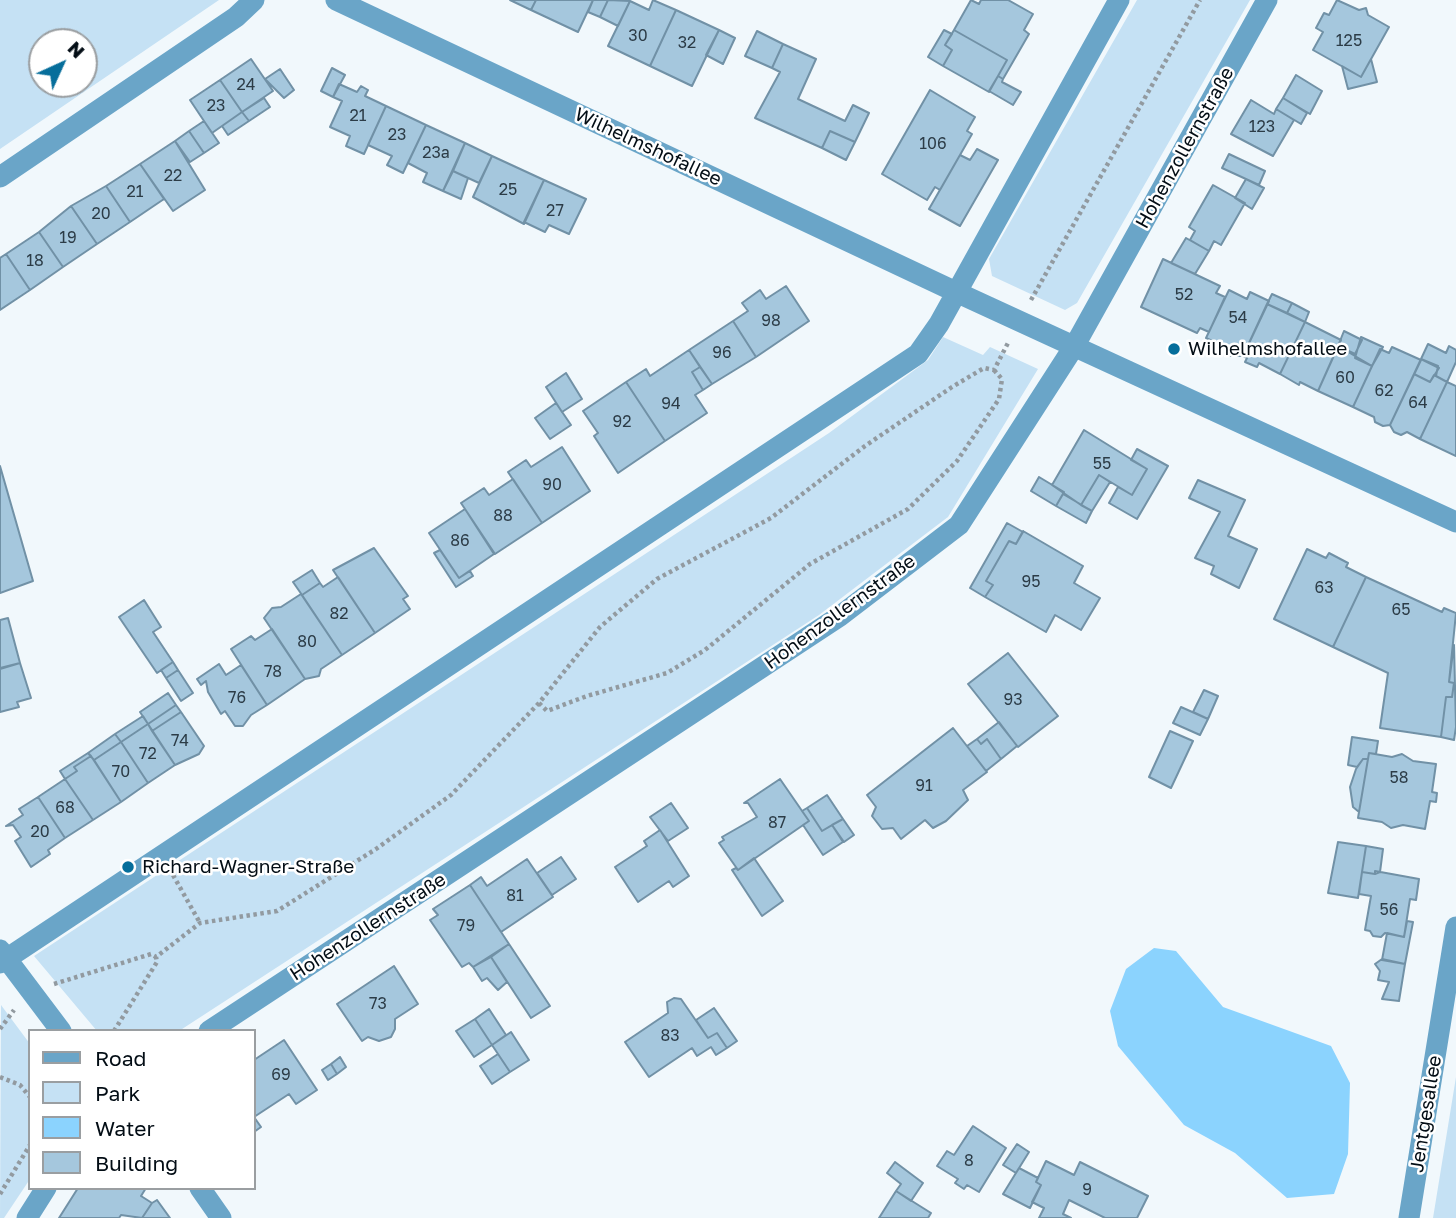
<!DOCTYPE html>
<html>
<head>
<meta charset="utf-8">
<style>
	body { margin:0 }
	#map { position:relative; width:1456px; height:1218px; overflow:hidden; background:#f1f8fc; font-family:"Golos Text",sans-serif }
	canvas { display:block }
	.legend { position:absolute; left:28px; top:1029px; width:228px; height:161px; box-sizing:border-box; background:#fff; border:2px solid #9a9ea1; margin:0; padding:9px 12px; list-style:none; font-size:21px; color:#030d15 }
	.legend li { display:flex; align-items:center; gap:14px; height:35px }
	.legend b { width:35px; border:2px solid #9a9ea1 }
	.north { position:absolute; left:28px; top:28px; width:70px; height:70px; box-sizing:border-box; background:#fff; border:2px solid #9a9ea1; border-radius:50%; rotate:45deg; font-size:19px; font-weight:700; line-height:28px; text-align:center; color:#030d15 }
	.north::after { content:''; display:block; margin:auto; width:24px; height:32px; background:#066e9b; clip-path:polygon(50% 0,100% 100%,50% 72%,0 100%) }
</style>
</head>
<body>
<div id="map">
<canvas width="1456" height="1218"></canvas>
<ul class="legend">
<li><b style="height:9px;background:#6aa5c8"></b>Road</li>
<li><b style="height:19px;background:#c5e1f4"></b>Park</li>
<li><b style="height:19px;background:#8bd3fe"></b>Water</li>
<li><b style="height:19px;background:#a5c7dd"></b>Building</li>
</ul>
<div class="north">N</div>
</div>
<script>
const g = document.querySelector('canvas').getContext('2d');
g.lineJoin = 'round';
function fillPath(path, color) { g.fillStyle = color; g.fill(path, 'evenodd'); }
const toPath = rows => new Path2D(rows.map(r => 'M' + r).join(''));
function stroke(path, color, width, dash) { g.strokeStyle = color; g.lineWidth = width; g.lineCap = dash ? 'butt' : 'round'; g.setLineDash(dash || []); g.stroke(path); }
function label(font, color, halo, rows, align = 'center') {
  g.font = font + ' "Golos Text",sans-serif'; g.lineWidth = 5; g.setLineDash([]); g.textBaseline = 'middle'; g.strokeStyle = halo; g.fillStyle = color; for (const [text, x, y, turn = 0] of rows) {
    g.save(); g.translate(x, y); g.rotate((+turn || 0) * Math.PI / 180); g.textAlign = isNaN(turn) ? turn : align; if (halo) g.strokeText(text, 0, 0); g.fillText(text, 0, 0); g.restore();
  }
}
fillPath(toPath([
	[0,0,219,0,0,149],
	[84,42,84,84,42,84,42,42],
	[1137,0,1250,0,1077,303,1065,310,992,276,989,259],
	[943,337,983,355,990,347,1038,369,948,517,819,615,179,1031,97,1031,34,956,829,433,928,360],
	[1,1005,30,1044,30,1179,4,1218,0,1218],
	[1456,1077,1456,1218,1433,1218]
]), '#c5e1f4');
fillPath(toPath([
	[1154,948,1176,951,1223,1007,1331,1046,1350,1083,1348,1154,1334,1194,1287,1198,1235,1153,1184,1125,1118,1046,1110,1011,1126,969]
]), '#8bd3fe');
const building = toPath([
	[510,0,536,0,531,10,510,0],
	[536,0,593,0,578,32,531,10,536,0],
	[593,0,608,0,600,17,588,12,593,0],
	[608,0,630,1,618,26,600,17,608,0],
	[653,0,676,10,650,66,608,46,630,1,649,10,653,0],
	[971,0,979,4,981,0,1008,0,1033,14,1024,30,1029,34,1003,79,998,76,1007,60,954,30,971,0],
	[1337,0,1359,10,1366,8,1368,15,1389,27,1361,77,1313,50,1323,32,1316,28,1324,13,1329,15,1337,0],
	[676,10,719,30,692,86,650,66,676,10],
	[719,30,735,38,723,64,706,55,719,30],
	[944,30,952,34,945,45,952,50,943,66,928,57,944,30],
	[954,30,1007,60,989,92,943,66,952,50,945,45,954,30],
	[757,31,783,44,772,68,745,56,757,31],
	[783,44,816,59,798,99,845,121,853,105,869,113,855,142,830,131,822,148,755,118,780,72,772,68,783,44],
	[251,59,273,91,242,112,220,80,251,59],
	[1371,59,1377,82,1348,89,1342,66,1361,77,1371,59],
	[332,68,345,75,333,97,321,91,332,68],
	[280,69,294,90,284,98,265,79,280,69],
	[1296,75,1322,91,1310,114,1283,98,1296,75],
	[998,76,1003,79,1002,82,1021,92,1013,105,989,91,998,76],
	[220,80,242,112,212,133,190,100,220,80],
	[339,84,357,92,361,86,368,90,365,96,386,106,364,154,346,146,350,136,330,127,342,101,333,97,339,84],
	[930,90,975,117,967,131,972,134,940,190,935,187,927,200,882,174,930,90],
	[264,98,270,107,249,121,242,112,264,98],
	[1283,98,1307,113,1301,124,1276,109,1283,98],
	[1251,100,1274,114,1276,109,1294,120,1273,156,1231,134,1251,100],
	[386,106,426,125,403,173,387,165,392,156,368,145,386,106],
	[242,112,249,121,228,135,222,126,242,112],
	[204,121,219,143,204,153,189,131,204,121],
	[426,125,465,143,443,191,423,182,427,173,408,163,426,125],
	[189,131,204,153,190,162,175,141,189,131],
	[830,131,855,142,846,160,822,148,830,131],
	[175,141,205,190,173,211,140,164,175,141],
	[465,143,492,156,479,183,453,171,465,143],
	[977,149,998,160,960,226,929,209,960,155,970,160,977,149],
	[1229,154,1265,171,1259,185,1222,168,1229,154],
	[492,156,544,180,524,224,473,197,492,156],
	[140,164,164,199,130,222,106,186,140,164],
	[453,171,468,178,461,199,443,191,453,171],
	[1246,179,1264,188,1252,209,1235,198,1246,179],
	[544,180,586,199,569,234,549,225,545,232,524,222,544,180],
	[1213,185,1245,203,1221,245,1214,241,1209,251,1190,240,1195,231,1189,227,1213,185],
	[106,186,130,222,97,244,71,206,106,186],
	[71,206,97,244,63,267,39,232,71,206],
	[39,232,63,267,30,290,6,254,39,232],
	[1186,238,1209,251,1195,274,1171,263,1186,238],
	[6,254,30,290,0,310,0,258,6,254],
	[1163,259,1220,286,1216,293,1225,297,1209,332,1200,328,1197,333,1141,307,1163,259],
	[786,286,809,321,756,357,733,321,748,311,742,303,760,290,766,299,786,286],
	[1229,290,1247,299,1250,292,1269,301,1243,356,1230,356,1225,347,1206,338,1229,290],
	[1272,294,1292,303,1287,313,1267,304,1272,294],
	[1292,303,1309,312,1305,322,1287,313,1292,303],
	[1267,304,1305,322,1280,374,1259,363,1257,367,1245,362,1247,358,1243,356,1267,304],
	[733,321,756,357,712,384,689,350,733,321],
	[1305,322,1341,340,1318,391,1300,382,1299,385,1280,374,1305,322],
	[1344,331,1362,340,1355,354,1338,346,1344,331],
	[1361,337,1383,347,1372,366,1355,358,1361,337],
	[1428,344,1446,353,1449,346,1456,350,1456,362,1447,382,1436,376,1438,366,1421,359,1428,344],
	[1338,346,1372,366,1353,407,1318,391,1338,346],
	[1392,347,1421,360,1390,425,1383,426,1375,422,1374,417,1353,407,1380,349,1389,353,1392,347],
	[689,350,700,367,692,372,703,390,695,395,707,413,665,441,626,382,646,369,650,376,689,350],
	[1421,359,1439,368,1430,382,1414,374,1421,359],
	[700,367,712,384,703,390,692,372,700,367],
	[566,373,582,399,562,412,546,387,566,373],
	[1414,374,1430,382,1434,375,1447,382,1420,439,1407,432,1401,435,1394,432,1390,425,1414,374],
	[626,382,665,441,618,473,594,436,598,433,583,411,626,382],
	[1447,382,1456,386,1456,456,1420,439,1447,382],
	[556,403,571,425,550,439,535,418,556,403],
	[1084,430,1147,469,1132,495,1099,475,1081,505,1052,485,1084,430],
	[562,447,590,491,542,523,508,472,526,460,531,467,562,447],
	[1137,449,1168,466,1137,519,1109,503,1118,487,1132,495,1147,469,1131,460,1137,449],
	[0,466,33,581,0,593,0,466],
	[1099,475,1110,482,1092,511,1081,505,1099,475],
	[1039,477,1064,492,1056,506,1031,491,1039,477],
	[513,479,542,523,495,554,461,503,484,488,489,495,513,479],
	[1198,480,1245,500,1228,536,1257,549,1239,588,1211,574,1214,566,1195,558,1220,512,1189,498,1198,480],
	[1063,494,1092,511,1086,523,1056,506,1063,494],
	[465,509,494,554,459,578,429,533,465,509],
	[1007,523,1023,532,1016,544,1009,541,986,581,993,585,985,597,970,588,1007,523],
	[1023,531,1083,566,1074,583,1100,598,1081,630,1055,615,1046,632,985,597,993,585,986,581,1009,541,1016,544,1023,531],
	[374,548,408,596,403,599,410,609,375,633,333,570,374,548],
	[1307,549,1326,558,1329,553,1348,563,1346,567,1366,577,1333,647,1274,619,1307,549],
	[440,550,459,578,470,571,473,576,456,587,434,553,440,550],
	[312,570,320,583,302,595,293,582,312,570],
	[338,577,375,633,342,655,302,595,320,583,323,587,338,577],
	[1366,577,1442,612,1444,608,1456,613,1449,682,1454,683,1452,697,1446,697,1441,737,1380,728,1388,673,1333,647,1366,577],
	[301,594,342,655,321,669,319,676,305,679,264,618,272,608,281,607,301,594],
	[144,600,161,627,153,632,173,662,157,673,119,617,144,600],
	[8,618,20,663,0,668,0,620,8,618],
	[272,629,305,679,267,705,231,649,251,636,255,640,272,629],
	[1454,645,1456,727,1454,740,1441,737,1446,697,1452,697,1454,683,1449,682,1454,645],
	[1008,653,1058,716,1018,747,968,684,1008,653],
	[173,662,178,670,166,678,161,670,173,662],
	[20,663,31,698,17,702,19,707,0,712,0,669,20,663],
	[219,664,226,675,241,665,267,705,251,715,243,726,235,726,225,711,221,714,208,692,206,681,201,685,197,679,219,664],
	[178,670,193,693,181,701,166,678,178,670],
	[1204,690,1218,696,1208,719,1193,712,1204,690],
	[168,693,176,705,148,724,140,712,168,693],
	[176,705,181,712,152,731,148,724,176,705],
	[1181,707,1208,719,1200,735,1173,723,1181,707],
	[181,712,204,746,199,754,175,765,152,731,181,712],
	[143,716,148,724,121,742,115,734,143,716],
	[999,722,1017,746,1001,759,987,739,981,744,977,739,999,722],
	[148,724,175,765,148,783,121,742,148,724],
	[953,728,987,772,963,790,968,800,946,821,933,828,925,820,901,839,893,828,882,829,872,816,876,807,867,795,953,728],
	[1170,731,1193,741,1171,788,1149,777,1170,731],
	[115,734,121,742,94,760,88,753,115,734],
	[1352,737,1378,741,1376,754,1369,753,1368,759,1363,759,1357,767,1348,765,1352,737],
	[977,739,981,744,987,739,1001,759,986,771,967,746,977,739],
	[121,742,148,783,121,802,94,760,121,742],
	[88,753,91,756,74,767,77,771,65,779,60,771,88,753],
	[1369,753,1392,757,1402,754,1413,761,1436,764,1432,792,1437,793,1436,802,1430,801,1425,829,1403,825,1391,828,1382,822,1358,818,1369,753],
	[91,756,121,802,93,820,65,779,77,771,74,767,91,756],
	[1363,759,1368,759,1359,812,1353,807,1350,787,1356,769,1363,759],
	[65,779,93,820,65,838,38,797,65,779],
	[780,779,809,821,738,870,719,843,724,840,722,837,757,817,748,803,744,803,780,779],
	[827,795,843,819,822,831,807,808,827,795],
	[38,797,65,838,48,850,50,854,31,867,15,841,21,837,13,825,6,826,23,815,19,809,38,797],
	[671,803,688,828,668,841,650,817,671,803],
	[807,808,822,831,832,825,843,842,823,855,803,825,809,821,802,811,807,808],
	[843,819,854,835,844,842,832,825,843,819],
	[660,830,689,876,673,887,669,881,638,902,615,867,647,846,644,841,660,830],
	[1338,842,1366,846,1358,898,1328,893,1338,842],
	[1366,846,1383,849,1380,872,1375,874,1362,872,1366,846],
	[561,857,576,879,552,895,537,873,561,857],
	[754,858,783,901,762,916,732,870,736,868,738,870,754,858],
	[527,859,553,897,501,932,470,885,481,877,487,886,527,859],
	[1375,871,1419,879,1416,900,1410,899,1404,937,1385,933,1381,937,1373,936,1370,931,1365,930,1371,896,1359,894,1362,872,1375,874,1375,871],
	[470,885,509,944,473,967,469,963,462,967,430,920,438,915,433,909,470,885],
	[1407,921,1413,922,1405,964,1382,960,1387,933,1404,937,1407,921],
	[509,944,550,1006,531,1018,491,957,509,944],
	[491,957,507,982,498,990,487,978,482,981,473,967,491,957],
	[1382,959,1405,964,1399,1001,1382,999,1389,982,1378,980,1380,971,1375,964,1382,959],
	[394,966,418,1004,395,1019,395,1029,391,1037,379,1041,368,1037,362,1041,337,1004,394,966],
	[674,998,681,999,708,1038,717,1033,727,1048,716,1055,711,1047,697,1056,692,1048,649,1077,625,1042,668,1013,667,1002,674,998],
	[714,1008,737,1041,727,1048,717,1033,708,1038,696,1020,714,1008],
	[489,1009,506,1035,492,1045,475,1019,489,1009],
	[475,1019,492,1045,474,1057,456,1031,475,1019],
	[511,1032,529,1060,510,1072,492,1045,511,1032],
	[284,1040,317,1090,296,1104,289,1094,254,1117,261,1127,254,1132,254,1060,284,1040],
	[498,1054,510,1072,492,1084,480,1066,498,1054],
	[340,1057,346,1067,337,1074,331,1064,340,1057],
	[331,1064,337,1074,328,1080,322,1070,331,1064],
	[973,1126,1006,1148,979,1192,967,1185,964,1189,955,1183,958,1179,937,1166,947,1151,954,1155,973,1126],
	[1017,1144,1029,1152,1016,1173,1003,1165,1017,1144],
	[1046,1161,1074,1175,1080,1162,1148,1196,1137,1218,1105,1218,1069,1200,1063,1214,1071,1218,1039,1218,1044,1208,1032,1202,1041,1185,1036,1182,1046,1161],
	[895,1162,923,1183,911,1201,896,1191,901,1184,887,1173,895,1162],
	[1019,1168,1038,1178,1036,1182,1041,1185,1030,1208,1003,1194,1019,1168],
	[78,1188,146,1188,141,1196,152,1203,142,1218,121,1215,119,1218,59,1218,78,1188],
	[896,1191,931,1213,928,1218,879,1218,896,1191],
	[157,1200,170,1218,142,1218,152,1203,157,1200]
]);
fillPath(building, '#a5c7dd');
stroke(building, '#7191a6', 2);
stroke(toPath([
	[1031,300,1200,0],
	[539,703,547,711,587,696,667,673,705,650,810,564,908,509,957,461,999,399,1002,379,994,370],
	[173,875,200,923],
	[54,984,151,954,156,957,200,923,277,911,376,849,451,795,539,703,600,627,657,579,771,518,865,446,952,387,984,368,994,370,1009,341],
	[0,1029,14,1010],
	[114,1031,157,962,156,957],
	[0,1077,20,1085,30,1097],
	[0,1194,30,1145]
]), '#929aa0', 4.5, [3.5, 3.5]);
stroke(toPath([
	[336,0,956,292,1456,522],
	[0,177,236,17,254,0],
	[0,950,61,1031],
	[0,963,918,354,939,324,1119,0],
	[209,1031,840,616,959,525,1075,345,1267,0],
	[200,1188,221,1218],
	[27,1218,46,1188],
	[1409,1218,1456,927]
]), '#6aa5c8', 21);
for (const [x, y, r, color] of [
	[1174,349,7,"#066e9b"],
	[128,867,7,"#066e9b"]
]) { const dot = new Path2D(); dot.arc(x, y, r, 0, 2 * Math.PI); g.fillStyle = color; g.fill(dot); stroke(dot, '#fff', 2.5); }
label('16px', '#2c3c47', null, [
	["30",638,36],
	["125",1349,41],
	["32",687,43],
	["24",246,85],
	["23",216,106],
	["21",358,116],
	["123",1262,127],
	["23",397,135],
	["106",933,144],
	["23a",436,153],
	["22",173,176],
	["25",508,190],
	["21",135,192],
	["27",555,211],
	["20",101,214],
	["19",68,238],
	["18",35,261],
	["52",1184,295],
	["54",1238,318],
	["98",771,321],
	["96",722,353],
	["60",1345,378],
	["62",1384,391],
	["64",1418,403],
	["94",671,404],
	["92",622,422],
	["55",1102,464],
	["90",552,485],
	["88",503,516],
	["86",460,541],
	["95",1031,582],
	["63",1324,588],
	["65",1401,610],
	["82",339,614],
	["80",307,642],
	["78",273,672],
	["76",237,698],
	["93",1013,700],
	["74",180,741],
	["72",148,754],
	["70",121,772],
	["58",1399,778],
	["91",924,786],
	["68",65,808],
	["87",777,823],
	["20",40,832],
	["81",515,896],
	["56",1389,910],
	["79",466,926],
	["73",378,1004],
	["83",670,1036],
	["69",281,1075],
	["8",969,1161],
	["9",1087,1190]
]);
label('19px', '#030d15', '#fff', [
	["Wilhelmshofallee",648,147,25],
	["Hohenzollernstraße",1185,148,-61],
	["Hohenzollernstraße",840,612,-36],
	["Hohenzollernstraße",368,927,-33],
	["Jentgesallee",1426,1114,-81]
]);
label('19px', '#030d15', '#fff', [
	["Wilhelmshofallee",1188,349],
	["Richard-Wagner-Straße",142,867]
], 'left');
</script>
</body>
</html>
